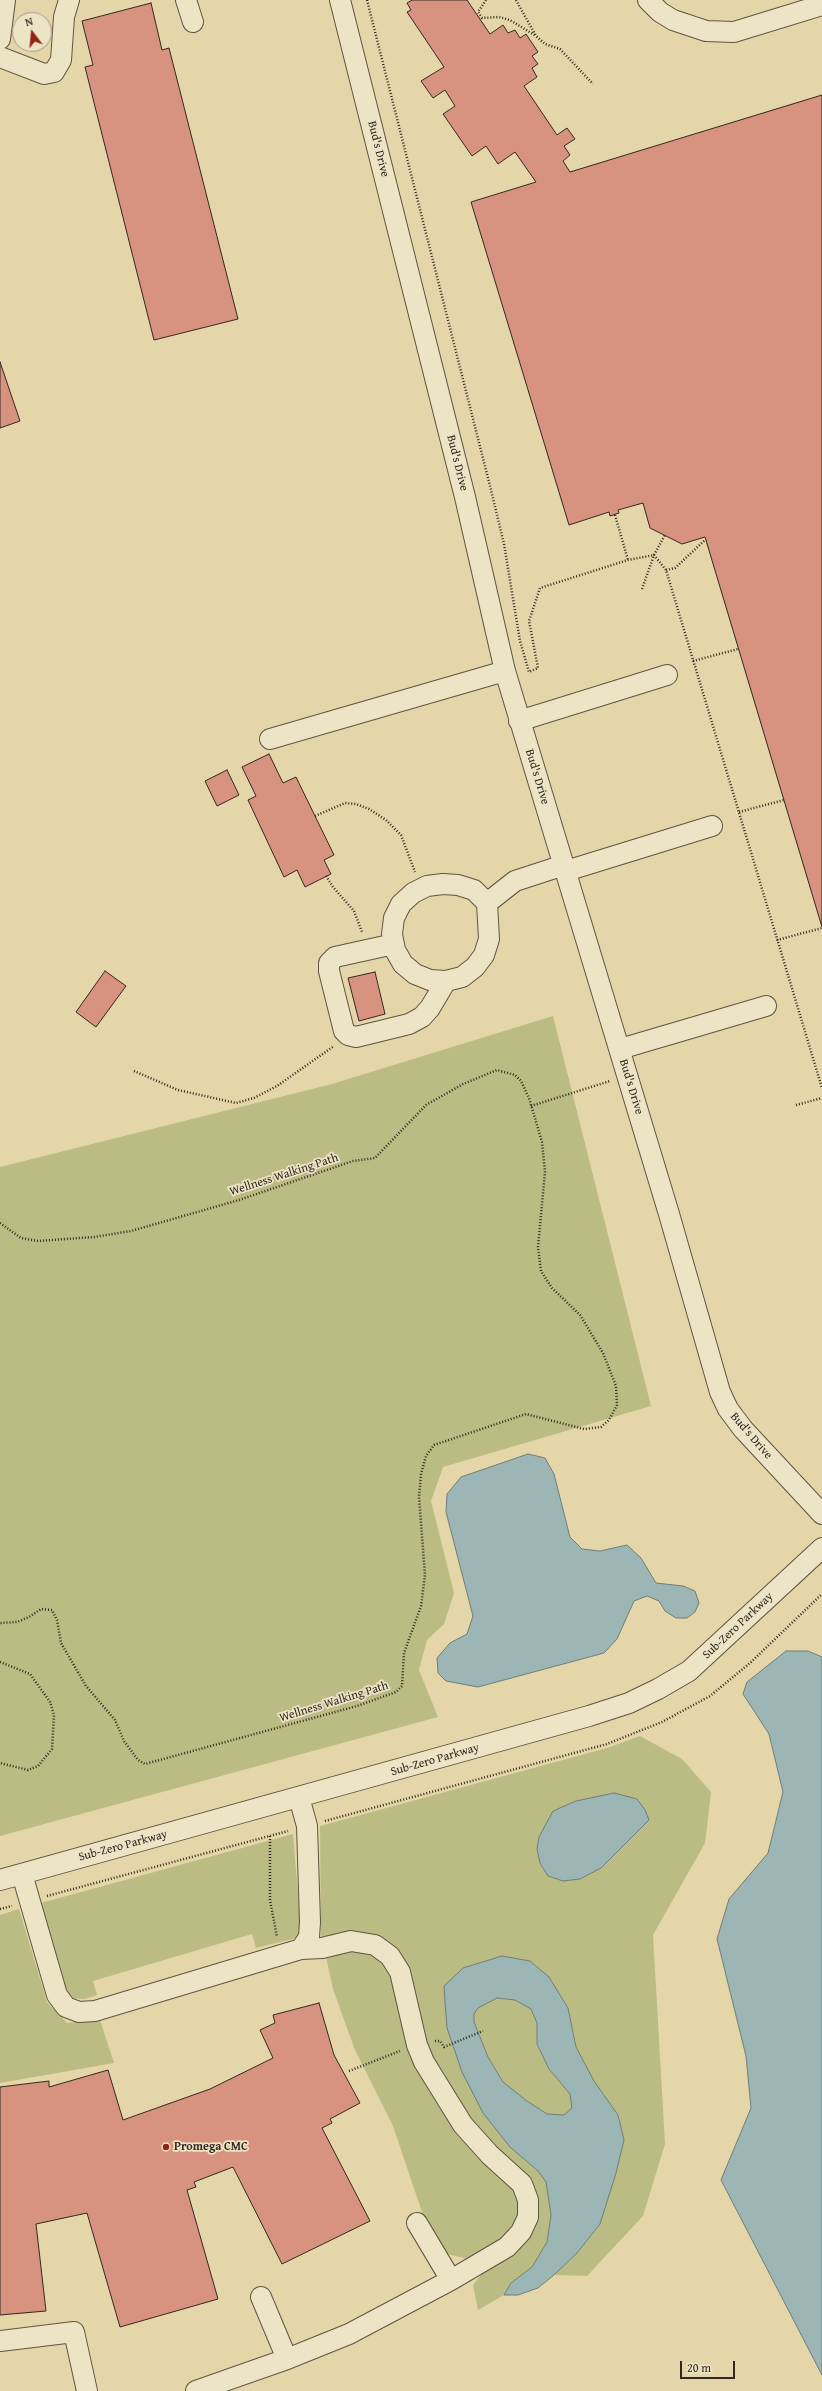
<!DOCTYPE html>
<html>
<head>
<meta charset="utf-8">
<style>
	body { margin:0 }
	#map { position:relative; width:822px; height:2391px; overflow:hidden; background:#e4d6a8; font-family:"Gentium Book Plus",serif }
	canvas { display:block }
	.north { position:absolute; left:12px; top:12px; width:40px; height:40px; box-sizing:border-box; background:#ede4c6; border:1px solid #a39984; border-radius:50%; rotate:344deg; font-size:11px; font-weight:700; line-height:16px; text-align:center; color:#332820 }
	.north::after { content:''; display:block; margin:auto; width:14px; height:18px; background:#8f2418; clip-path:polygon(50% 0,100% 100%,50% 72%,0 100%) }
	.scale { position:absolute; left:680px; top:2361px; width:55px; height:18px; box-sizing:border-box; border:2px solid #332820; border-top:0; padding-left:5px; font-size:12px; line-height:14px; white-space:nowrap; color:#332820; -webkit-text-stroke:3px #ede4c6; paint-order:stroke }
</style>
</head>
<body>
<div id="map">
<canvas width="822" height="2391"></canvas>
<div class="north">N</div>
<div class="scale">20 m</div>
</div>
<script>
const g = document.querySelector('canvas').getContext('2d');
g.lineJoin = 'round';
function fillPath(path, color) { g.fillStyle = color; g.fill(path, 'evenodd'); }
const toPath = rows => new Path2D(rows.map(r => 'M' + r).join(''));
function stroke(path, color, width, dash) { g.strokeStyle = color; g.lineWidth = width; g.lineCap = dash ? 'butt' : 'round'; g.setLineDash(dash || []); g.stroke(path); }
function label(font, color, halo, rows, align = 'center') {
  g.font = font + ' "Gentium Book Plus",serif'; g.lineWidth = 3.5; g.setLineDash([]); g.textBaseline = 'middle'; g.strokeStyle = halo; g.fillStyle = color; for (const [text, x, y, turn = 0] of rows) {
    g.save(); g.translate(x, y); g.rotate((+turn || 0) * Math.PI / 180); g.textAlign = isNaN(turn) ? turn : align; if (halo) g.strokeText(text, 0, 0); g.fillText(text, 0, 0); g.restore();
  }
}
fillPath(toPath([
	[553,1016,651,1406,443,1467,431,1501,454,1593,444,1624,427,1640,419,1670,438,1717,0,1836,0,1167,332,1084],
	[640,1736,682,1759,711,1792,705,1843,653,1935,665,2144,643,2216,587,2276,554,2275,577,2253,600,2224,618,2115,594,2081,576,2047,568,2008,444,1986,510,2147,538,2171,546,2182,551,2215,547,2242,532,2267,511,2283,504,2295,478,2310,473,2285,484,2271,473,2260,443,2253,422,2212,393,2126,355,2050,333,1989,321,1934,320,1826,607,1748],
	[293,1834,301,1930,296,1938,256,1948,252,1934,93,1981,97,1995,84,1999,72,1998,64,1985,41,1903],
	[19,1909,47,2002,67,2023,100,2020,114,2063,0,2083,0,1915],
	[497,1998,515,2000,531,2009,537,2023,537,2044,549,2069,570,2094,572,2108,564,2115,547,2114,527,2101,503,2082,488,2057,474,2022,474,2014,478,2008]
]), '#babc83');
const water = toPath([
	[528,1454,545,1458,554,1474,570,1537,582,1549,600,1551,627,1545,641,1558,656,1583,683,1586,695,1591,699,1603,695,1612,687,1618,676,1618,665,1611,659,1601,647,1596,634,1601,617,1639,604,1653,478,1687,446,1681,438,1673,437,1658,450,1643,467,1634,473,1616,446,1512,447,1494,461,1477,528,1454],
	[786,1651,808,1651,822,1657,822,2375,721,2180,751,2108,746,2056,717,1939,729,1899,768,1853,783,1792,769,1734,743,1694,747,1682,786,1651],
	[614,1793,637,1799,645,1810,649,1820,601,1868,580,1879,563,1881,548,1876,540,1863,537,1849,539,1837,553,1811,576,1801,614,1793],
	[502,1956,530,1961,549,1977,568,2008,576,2047,594,2081,618,2115,624,2140,616,2173,600,2224,577,2253,554,2275,538,2288,518,2295,504,2295,511,2283,532,2267,547,2242,551,2215,546,2182,538,2171,510,2147,483,2113,462,2072,447,2028,445,2002,444,1986,463,1968,502,1956],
	[497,1998,515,2000,531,2009,537,2023,537,2044,549,2069,570,2094,572,2108,564,2115,547,2114,527,2101,503,2082,488,2057,474,2022,474,2014,478,2008,497,1998]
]);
fillPath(water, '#9bb6b4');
stroke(water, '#717d79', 1);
const building = toPath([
	[412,0,467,0,490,34,503,25,508,33,515,30,520,38,526,34,538,52,532,56,538,64,532,68,537,77,524,86,557,135,567,128,575,139,564,146,570,155,563,161,570,172,822,95,822,927,705,537,682,544,650,528,643,503,618,510,619,513,610,516,609,512,569,525,471,202,536,182,515,152,498,164,486,146,472,156,443,114,455,106,445,90,433,98,421,81,444,67,407,12,411,10,407,3,412,0],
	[151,3,162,50,169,48,238,319,154,340,85,67,93,65,82,21,151,3],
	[0,362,20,421,0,428,0,362],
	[269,754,283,783,296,777,334,855,324,860,331,874,305,887,297,870,284,877,248,800,256,796,242,767,269,754],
	[227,770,239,795,217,806,205,781,227,770],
	[105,971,126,986,96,1027,76,1012,105,971],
	[375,972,385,1014,359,1021,348,978,375,972],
	[319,2003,334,2055,360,2103,330,2119,332,2123,322,2128,370,2221,282,2264,233,2167,194,2182,196,2187,187,2190,218,2299,120,2327,87,2213,36,2224,46,2311,0,2315,0,2087,49,2081,49,2087,108,2070,123,2120,210,2089,273,2058,260,2030,275,2023,273,2015,319,2003]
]);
fillPath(building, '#d79280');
stroke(building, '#332820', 1);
const minor = toPath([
	[186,0,193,22],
	[340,0,465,497,505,671,669,1214,720,1392,728,1409,743,1429,822,1514],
	[648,0,660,12,673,20,706,31,734,32,822,5],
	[0,39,5,0],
	[0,57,44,74,54,72,61,60,64,17,69,0],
	[519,721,667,675],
	[270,739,505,671],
	[566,871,712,826],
	[443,884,458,885,474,890,487,903,489,939,484,955,475,967,462,977,446,981,430,980,415,974,403,964,395,950,392,934,394,918,401,904,413,893,427,886,443,884],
	[487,903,515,881,564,865],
	[394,944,335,957,329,963,329,971,344,1031,348,1035,356,1037,409,1024,422,1017,430,1008,446,981],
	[620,1049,766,1006],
	[22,1874,57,1995,66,2007,79,2012,95,2011,301,1949,309,1937,310,1922,307,1826,299,1797],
	[0,1880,589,1716,629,1703,658,1689,689,1671,822,1548],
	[417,2223,451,2280],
	[261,2297,287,2359],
	[0,2341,74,2332,87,2391],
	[196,2391,287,2359,349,2334,451,2280,507,2247,521,2232,528,2217,528,2200,522,2184,490,2155,463,2125,424,2062,417,2045,400,1972,390,1956,375,1945,351,1941,322,1948,301,1949]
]);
stroke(minor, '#5f5442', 22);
stroke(toPath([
	[367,0,491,490,504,544,520,641,529,672,538,668,529,621,540,588,628,560,654,555,665,535],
	[486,0,478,12,482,18,499,17,510,20,536,36],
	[516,0,536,36,545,44,560,49,593,84],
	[615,515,628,560],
	[666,570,675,568,705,540],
	[642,589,654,555,666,570,822,1088],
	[693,661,738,649],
	[739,812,784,800],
	[315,816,345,803,356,804,369,809,386,820,401,835,415,872],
	[326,876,333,887,354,911,362,932],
	[777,940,822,928],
	[134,1071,178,1090,236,1103,254,1098,277,1086,334,1046],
	[796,1105,822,1098],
	[531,1106,610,1081],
	[0,1223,21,1238,38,1241,94,1237,131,1231,239,1200,353,1161,375,1158,426,1105,463,1084,497,1070,515,1075,521,1081,529,1098,542,1142,545,1172,538,1247,541,1271,552,1288,580,1315,603,1353,616,1386,617,1405,609,1420,601,1427,584,1429,526,1414,434,1445,426,1456,421,1474,419,1497,425,1575,421,1606,404,1653,402,1686,396,1692,357,1706,145,1764,138,1760,124,1741,115,1720,86,1686,61,1643,57,1620,52,1610,41,1609,29,1617,17,1622,0,1623],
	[0,1662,30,1674,50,1702,54,1715,52,1749,38,1766,28,1770,0,1763],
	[325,1821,607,1744,662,1722,710,1696,750,1663,822,1594],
	[270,1836,270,1900,277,1937],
	[47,1896,288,1831],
	[0,1909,12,1906],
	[435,2041,440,2041,444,2047,483,2031],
	[349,2071,400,2051]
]), '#332820', 2.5, [1, 2]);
stroke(minor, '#ede4c6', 20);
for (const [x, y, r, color] of [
	[166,2147,4,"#8f2418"]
]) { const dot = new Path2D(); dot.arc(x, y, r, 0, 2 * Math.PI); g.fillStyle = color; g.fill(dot); stroke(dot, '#ede4c6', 1.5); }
label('12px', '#332820', '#ede4c6', [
	["Bud's Drive",378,149,76],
	["Bud's Drive",457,463,76],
	["Bud's Drive",537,777,73],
	["Bud's Drive",631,1087,73],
	["Wellness Walking Path",284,1175,-18],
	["Bud's Drive",751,1436,49],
	["Sub-Zero Parkway",738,1626,-43],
	["Wellness Walking Path",334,1702,-17],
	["Sub-Zero Parkway",435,1760,-16],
	["Sub-Zero Parkway",123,1846,-15]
]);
label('bold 12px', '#332820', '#ede4c6', [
	["Promega CMC",174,2147]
], 'left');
</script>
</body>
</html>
